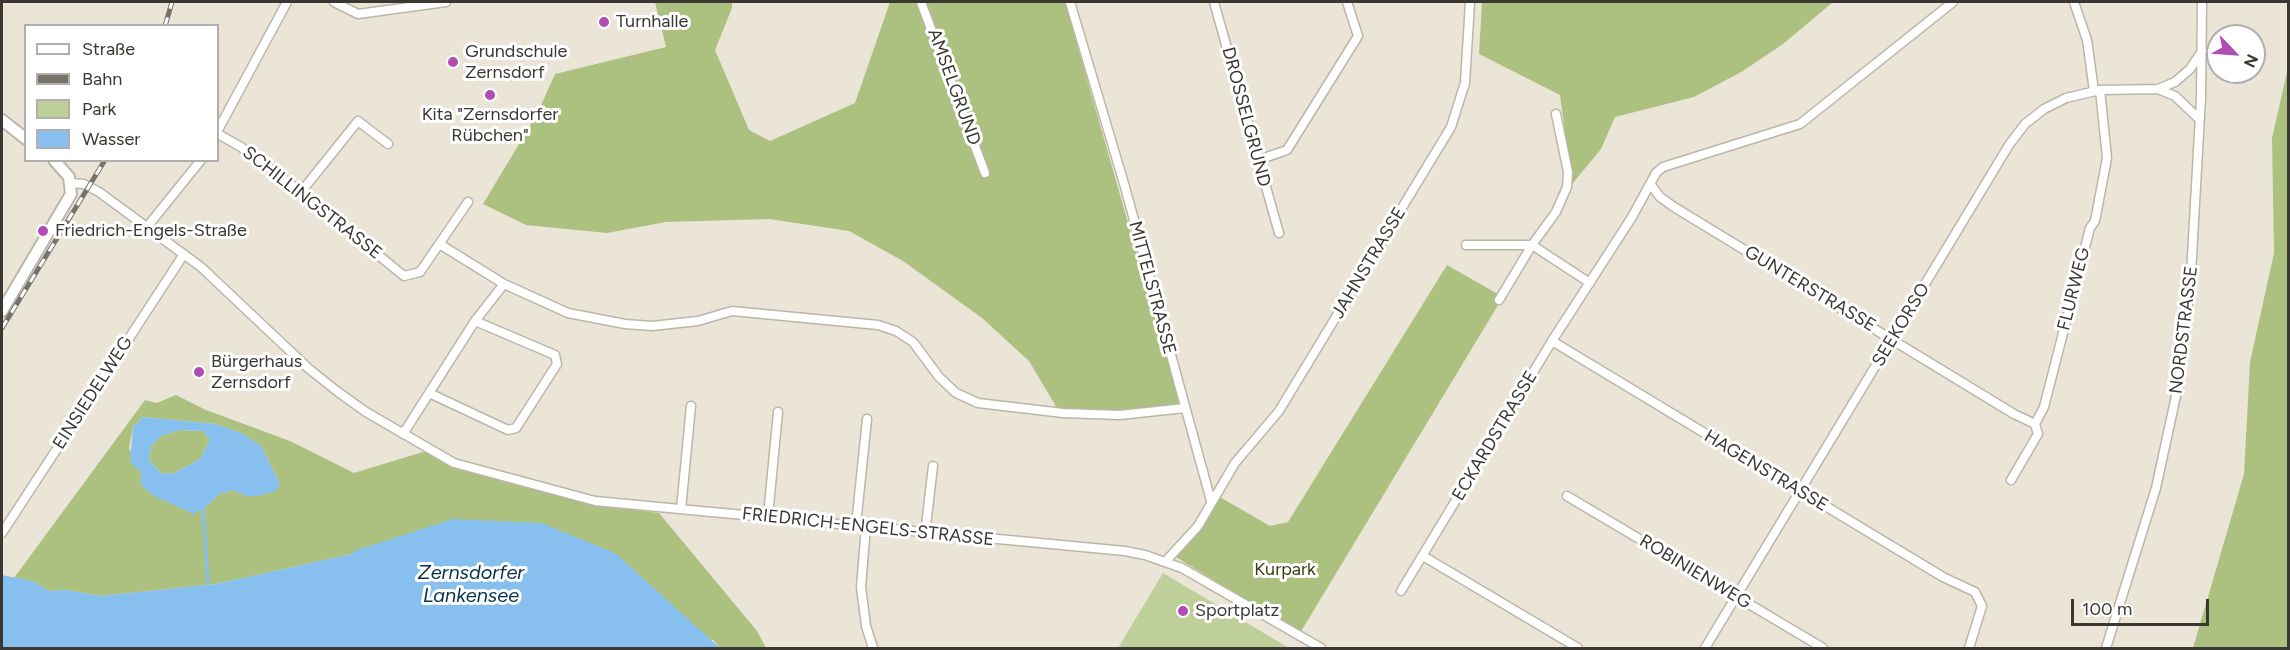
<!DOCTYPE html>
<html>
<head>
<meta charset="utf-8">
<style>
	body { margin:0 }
	#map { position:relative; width:2290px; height:650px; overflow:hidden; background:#ebe5d7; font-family:Figtree,sans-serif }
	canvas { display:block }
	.frame { position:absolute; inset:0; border:3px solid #3b3833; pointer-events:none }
	.legend { position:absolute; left:24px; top:24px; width:195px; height:138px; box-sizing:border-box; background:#fff; border:2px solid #b1afad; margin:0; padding:8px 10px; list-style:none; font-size:18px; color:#3b3833 }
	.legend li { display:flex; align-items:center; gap:12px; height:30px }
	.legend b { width:30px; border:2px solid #b1afad }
	.north { position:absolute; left:2206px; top:24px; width:60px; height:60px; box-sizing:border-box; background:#fff; border:2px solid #b1afad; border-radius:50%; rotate:115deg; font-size:16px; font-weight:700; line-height:24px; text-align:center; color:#3b3833 }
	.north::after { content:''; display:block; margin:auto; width:21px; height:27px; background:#b04db3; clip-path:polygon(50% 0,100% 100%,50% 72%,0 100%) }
	.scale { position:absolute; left:2071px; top:599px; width:138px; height:27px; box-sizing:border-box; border:3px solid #3b3833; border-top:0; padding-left:8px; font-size:18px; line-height:21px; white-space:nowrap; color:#3b3833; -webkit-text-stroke:4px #fff; paint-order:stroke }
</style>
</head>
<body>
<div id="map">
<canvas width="2290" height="650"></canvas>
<div class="frame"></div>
<ul class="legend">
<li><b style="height:8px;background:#fff"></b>Straße</li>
<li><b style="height:8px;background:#77736b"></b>Bahn</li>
<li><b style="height:16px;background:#bfcf99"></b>Park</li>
<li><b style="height:16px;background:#87c0ef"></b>Wasser</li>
</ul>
<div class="north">N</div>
<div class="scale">100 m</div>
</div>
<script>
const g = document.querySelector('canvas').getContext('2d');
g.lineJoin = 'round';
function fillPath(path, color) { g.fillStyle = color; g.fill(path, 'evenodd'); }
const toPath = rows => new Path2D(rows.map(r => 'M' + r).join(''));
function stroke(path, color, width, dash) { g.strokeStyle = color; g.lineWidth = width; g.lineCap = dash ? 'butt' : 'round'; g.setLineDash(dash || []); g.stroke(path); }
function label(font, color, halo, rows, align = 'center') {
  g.font = font + ' Figtree,sans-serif'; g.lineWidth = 6; g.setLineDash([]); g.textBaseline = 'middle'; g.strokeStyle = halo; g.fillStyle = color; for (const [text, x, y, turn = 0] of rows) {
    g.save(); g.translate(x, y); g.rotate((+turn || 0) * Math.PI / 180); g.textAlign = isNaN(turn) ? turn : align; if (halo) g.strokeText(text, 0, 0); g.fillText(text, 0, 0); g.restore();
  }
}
fillPath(toPath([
	[1163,573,1289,648,1118,648]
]), '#bfcf99');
fillPath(toPath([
	[655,2,732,2,732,8,715,50,749,130,770,141,855,103,890,2,1065,2,1180,405,1119,412,1057,408,1029,361,982,318,903,261,849,231,769,219,666,222,607,233,526,225,483,204,537,114,555,74,666,47],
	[1482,2,1833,2,1783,44,1743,71,1694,97,1615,117,1601,149,1572,184,1560,95,1479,54],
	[2288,68,2288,648,2193,648,2244,474,2250,362,2274,253,2272,138],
	[1447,265,1503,297,1300,633,1176,557,1218,496,1270,526,1288,522],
	[176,395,206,410,290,441,354,473,426,451,597,505,659,513,757,631,766,648,720,648,713,640,352,554,216,584,101,596,66,590,49,591,32,581,14,578,145,400,157,403],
	[143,417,216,424,243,434,261,446,280,484,246,496,234,490,219,494,207,506,141,485,141,472,129,448,133,427],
	[180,430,203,431,210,440,200,459,173,474,161,473,149,461,151,446,161,436]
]), '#acc07f');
fillPath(toPath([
	[143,417,216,424,243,434,261,446,280,484,276,491,257,496,246,496,234,490,219,494,207,506,194,514,154,496,141,485,141,472,130,462,133,427],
	[180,430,203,431,210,440,200,459,173,474,161,473,149,461,151,446,161,436],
	[453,519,541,523,615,553,720,648,2,648,2,575,32,581,49,591,66,590,101,596,216,584,352,554,354,551]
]), '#87c0ef');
stroke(toPath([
	[203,509,208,583]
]), '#87c0ef', 3);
const minor = toPath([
	[334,2,358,14,446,2],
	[921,2,985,173],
	[1070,2,1125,187,1211,501],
	[1214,2,1279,233],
	[2074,2,2087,40,2094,91],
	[2158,89,2175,96,2199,119],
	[218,130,287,2],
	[218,134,241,147,301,192,404,276,420,272,468,202],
	[1258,160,1287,150,1358,36,1347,2],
	[71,183,84,184,99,192,201,267,308,368,338,392,366,412,454,463,595,501,1125,551,1145,555,1182,568,1321,648],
	[1651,185,1660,197,1674,207,2014,414,2035,424],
	[301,192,358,121,388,144],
	[147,227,201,160],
	[441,245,504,284,568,313,625,324,652,326,698,321,732,311,878,325,896,331,913,342,939,377,956,393,978,403,1063,413,1120,415,1185,408],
	[1466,245,1532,245,1556,212,1567,187,1568,172,1556,114],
	[1499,300,1532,245,1590,283],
	[1552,341,1943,577,1975,592,1982,606,1969,648],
	[429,393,508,430,516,428,557,364,555,355,475,321],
	[403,434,475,321,504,284],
	[2011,480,2038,434,2035,424,2044,407,2090,228,2095,221,2107,158,2100,90],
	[1567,496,1823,648],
	[681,509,691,406],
	[768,516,778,412],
	[856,525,867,419],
	[866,526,861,587,866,626,873,648],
	[2,533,184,254],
	[925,534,933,466],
	[1423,556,1578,648],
	[1166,561,1198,526,1235,463,1279,411,1451,127,1465,83,1470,2],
	[1401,591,1552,341,1632,217,1656,173,1663,167,1800,124,1953,2],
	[1705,648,2009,145,2025,124,2044,109,2066,98,2100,90,2158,89,2175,82,2190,69,2202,51],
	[2106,648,2156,488,2179,382,2191,274,2201,98,2202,2]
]);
const tertiary = toPath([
	[2,120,26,139],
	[2,311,71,194,69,177,54,160]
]);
stroke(minor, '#bcb6a9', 11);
stroke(tertiary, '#bcb6a9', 14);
stroke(minor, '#fff', 8);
stroke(tertiary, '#fff', 10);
const rail = toPath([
	[165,26,172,2],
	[2,328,105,160]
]);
stroke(rail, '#77736b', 5);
stroke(rail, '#fff', 3, [9]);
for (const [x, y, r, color] of [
	[604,22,6,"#b04db3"],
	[453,62,6,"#b04db3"],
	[490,95,6,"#b04db3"],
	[43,231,6,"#b04db3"],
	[199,372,6,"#b04db3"],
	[1183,611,6,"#b04db3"]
]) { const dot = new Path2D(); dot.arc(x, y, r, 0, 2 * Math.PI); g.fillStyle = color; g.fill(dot); stroke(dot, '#fff', 2); }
label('18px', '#3b3833', '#fff', [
	["Turnhalle",616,22],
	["Grundschule",465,52],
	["Zernsdorf",465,73],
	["Kita \"Zernsdorfer",490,115,"center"],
	["Rübchen\"",490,136,"center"],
	["Friedrich-Engels-Straße",55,231],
	["Bürgerhaus",211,362],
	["Zernsdorf",211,383],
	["Sportplatz",1195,611]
], 'left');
label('18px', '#3b3833', '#fff', [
	["AMSELGRUND",954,87,70],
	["DROSSELGRUND",1246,117,75],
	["SCHILLINGSTRASSE",312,203,38],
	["JAHNSTRASSE",1369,263,-59],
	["MITTELSTRASSE",1152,288,75],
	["GUNTERSTRASSE",1810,289,31],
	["FLURWEG",2074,289,-76],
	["SEEKORSO",1901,325,-59],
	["NORDSTRASSE",2184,330,-83],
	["EINSIEDELWEG",93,393,-57],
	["ECKARDSTRASSE",1495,436,-59],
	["HAGENSTRASSE",1766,471,31],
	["FRIEDRICH-ENGELS-STRASSE",868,527,6],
	["ROBINIENWEG",1695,572,31]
]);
label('18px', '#364111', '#fff', [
	["Kurpark",1285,570]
]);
label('italic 20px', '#053250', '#fff', [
	["Zernsdorfer",471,573],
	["Lankensee",471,596]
]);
</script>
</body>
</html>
